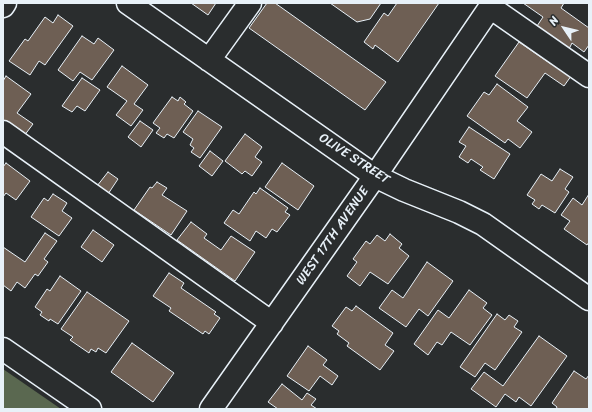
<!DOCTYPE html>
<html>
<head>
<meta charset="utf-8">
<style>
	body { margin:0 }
	#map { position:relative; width:592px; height:412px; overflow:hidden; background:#2a2d2e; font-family:Sriracha,sans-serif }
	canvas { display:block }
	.frame { position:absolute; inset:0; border:4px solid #e8f1f8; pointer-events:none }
	.north { position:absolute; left:544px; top:8px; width:40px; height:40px; -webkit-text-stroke:3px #2a2d2e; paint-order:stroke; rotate:305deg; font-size:11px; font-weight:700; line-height:16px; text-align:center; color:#e8f1f8 }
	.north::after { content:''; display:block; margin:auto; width:14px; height:18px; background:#e8f1f8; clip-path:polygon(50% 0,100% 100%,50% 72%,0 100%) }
</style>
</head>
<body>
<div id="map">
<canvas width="592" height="412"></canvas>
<div class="frame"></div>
<div class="north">N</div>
</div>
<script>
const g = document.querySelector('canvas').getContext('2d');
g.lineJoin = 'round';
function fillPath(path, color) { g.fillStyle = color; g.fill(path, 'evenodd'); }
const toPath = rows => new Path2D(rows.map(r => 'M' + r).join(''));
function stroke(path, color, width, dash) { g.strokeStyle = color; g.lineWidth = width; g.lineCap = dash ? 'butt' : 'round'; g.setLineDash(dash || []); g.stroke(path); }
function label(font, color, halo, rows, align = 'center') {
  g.font = font + ' Sriracha,sans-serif'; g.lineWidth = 3; g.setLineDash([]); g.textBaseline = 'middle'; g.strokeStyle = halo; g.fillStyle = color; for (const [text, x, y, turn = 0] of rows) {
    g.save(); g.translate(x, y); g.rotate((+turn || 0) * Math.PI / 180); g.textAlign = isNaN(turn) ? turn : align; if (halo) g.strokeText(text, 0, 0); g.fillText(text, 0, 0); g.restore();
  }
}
fillPath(toPath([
	[3,369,61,409,3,409]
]), '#5a6850');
const building = toPath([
	[191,3,216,3,208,15,191,3],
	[267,3,275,3,386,82,365,110,249,28,267,3],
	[330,3,381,3,370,19,357,22,330,3],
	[397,3,439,3,398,62,375,45,373,49,364,42,384,13,388,16,397,3],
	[523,3,564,3,561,8,589,28,589,45,584,52,572,43,569,49,537,26,543,17,523,3],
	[58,15,73,26,45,65,39,61,30,75,9,61,25,39,28,41,45,17,53,23,58,15],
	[82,36,94,44,98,38,114,50,92,80,80,72,73,81,58,70,82,36],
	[519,42,551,64,555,59,574,72,564,86,545,73,527,98,495,76,519,42],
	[122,66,148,85,134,104,143,110,131,126,116,115,127,101,107,87,122,66],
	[6,76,31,94,17,113,33,124,21,140,3,127,3,81,6,76],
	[82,78,100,90,85,111,77,106,72,112,62,106,82,78],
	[497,84,528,107,517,121,532,132,520,148,508,139,505,143,467,116,484,92,489,95,497,84],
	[172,97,178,101,180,97,186,102,184,104,193,111,174,138,167,134,164,138,156,133,160,128,153,123,172,97],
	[198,111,222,127,200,158,191,152,194,148,190,145,193,139,183,132,198,111],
	[140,121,153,130,141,147,128,137,140,121],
	[469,127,510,154,494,179,480,170,483,167,471,159,468,163,459,157,466,146,459,142,469,127],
	[245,134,262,147,255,157,262,162,252,176,245,171,242,174,225,161,245,134],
	[210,151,223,161,212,176,199,166,210,151],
	[6,163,30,181,16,200,6,193,3,197,3,167,6,163],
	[282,163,314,186,298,210,265,187,282,163],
	[560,169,573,177,565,189,569,192,555,213,542,205,539,209,532,204,535,200,527,195,541,174,552,181,560,169],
	[108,172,118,179,108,194,97,186,108,172],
	[157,182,167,188,162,195,187,211,171,235,134,210,150,187,152,188,157,182],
	[260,188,288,208,285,212,290,215,277,232,272,229,266,238,256,231,250,241,224,223,233,210,239,214,254,192,256,194,260,188],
	[53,194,67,203,62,211,72,218,59,236,31,217,44,198,48,201,53,194],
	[589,194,589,242,587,245,564,229,570,221,561,215,573,198,582,205,589,194],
	[191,222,207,234,204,238,221,250,231,236,255,252,235,281,177,240,191,222],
	[93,230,114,245,102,262,81,247,93,230],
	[45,233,57,241,44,259,48,262,38,276,35,274,25,288,17,282,11,291,3,285,3,247,25,262,45,233],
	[390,234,402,244,399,248,409,256,388,284,370,272,360,286,347,276,357,262,353,259,366,241,370,244,377,235,385,241,390,234],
	[427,262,453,281,428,316,419,309,406,327,379,308,392,290,403,298,427,262],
	[169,273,184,283,181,288,216,312,214,314,220,318,209,334,205,331,203,334,169,311,171,308,153,296,169,273],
	[60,276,81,291,58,324,50,319,49,321,40,315,42,312,35,307,47,289,50,291,60,276],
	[469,290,487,303,483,308,492,315,470,345,451,332,442,345,437,342,428,355,414,344,438,310,449,318,469,290],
	[87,292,129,321,106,353,98,348,96,352,91,349,89,353,70,340,73,337,61,329,87,292],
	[356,306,393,333,385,345,394,351,380,370,347,346,349,343,337,334,339,331,332,326,346,307,352,311,356,306],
	[497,314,505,320,509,315,518,321,514,327,522,332,495,370,485,363,475,377,460,367,497,314],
	[539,336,567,356,531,406,519,397,516,402,505,394,496,407,471,389,484,372,503,386,539,336],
	[132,343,174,373,153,402,111,372,132,343],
	[308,346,327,360,323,365,338,376,332,385,320,376,309,391,287,376,308,346],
	[574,371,586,379,589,375,589,409,556,409,557,407,552,403,574,371],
	[282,384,302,400,307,393,316,399,311,405,317,409,278,409,268,402,282,384]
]);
fillPath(building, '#6e5f54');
stroke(building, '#e8f1f8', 1);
const minor = toPath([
	[128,3,375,176,404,190,459,212,483,224,589,299],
	[3,6,5,3],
	[490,7,589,76],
	[209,60,250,3],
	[3,132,272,323],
	[3,349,90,409],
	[211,409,375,176,493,3]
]);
stroke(minor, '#e8f1f8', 25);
stroke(minor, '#2a2d2e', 22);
label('13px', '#e8f1f8', '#2a2d2e', [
	["OLIVE STREET",354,159,33],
	["WEST 17TH AVENUE",333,236,-55]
]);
</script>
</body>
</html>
